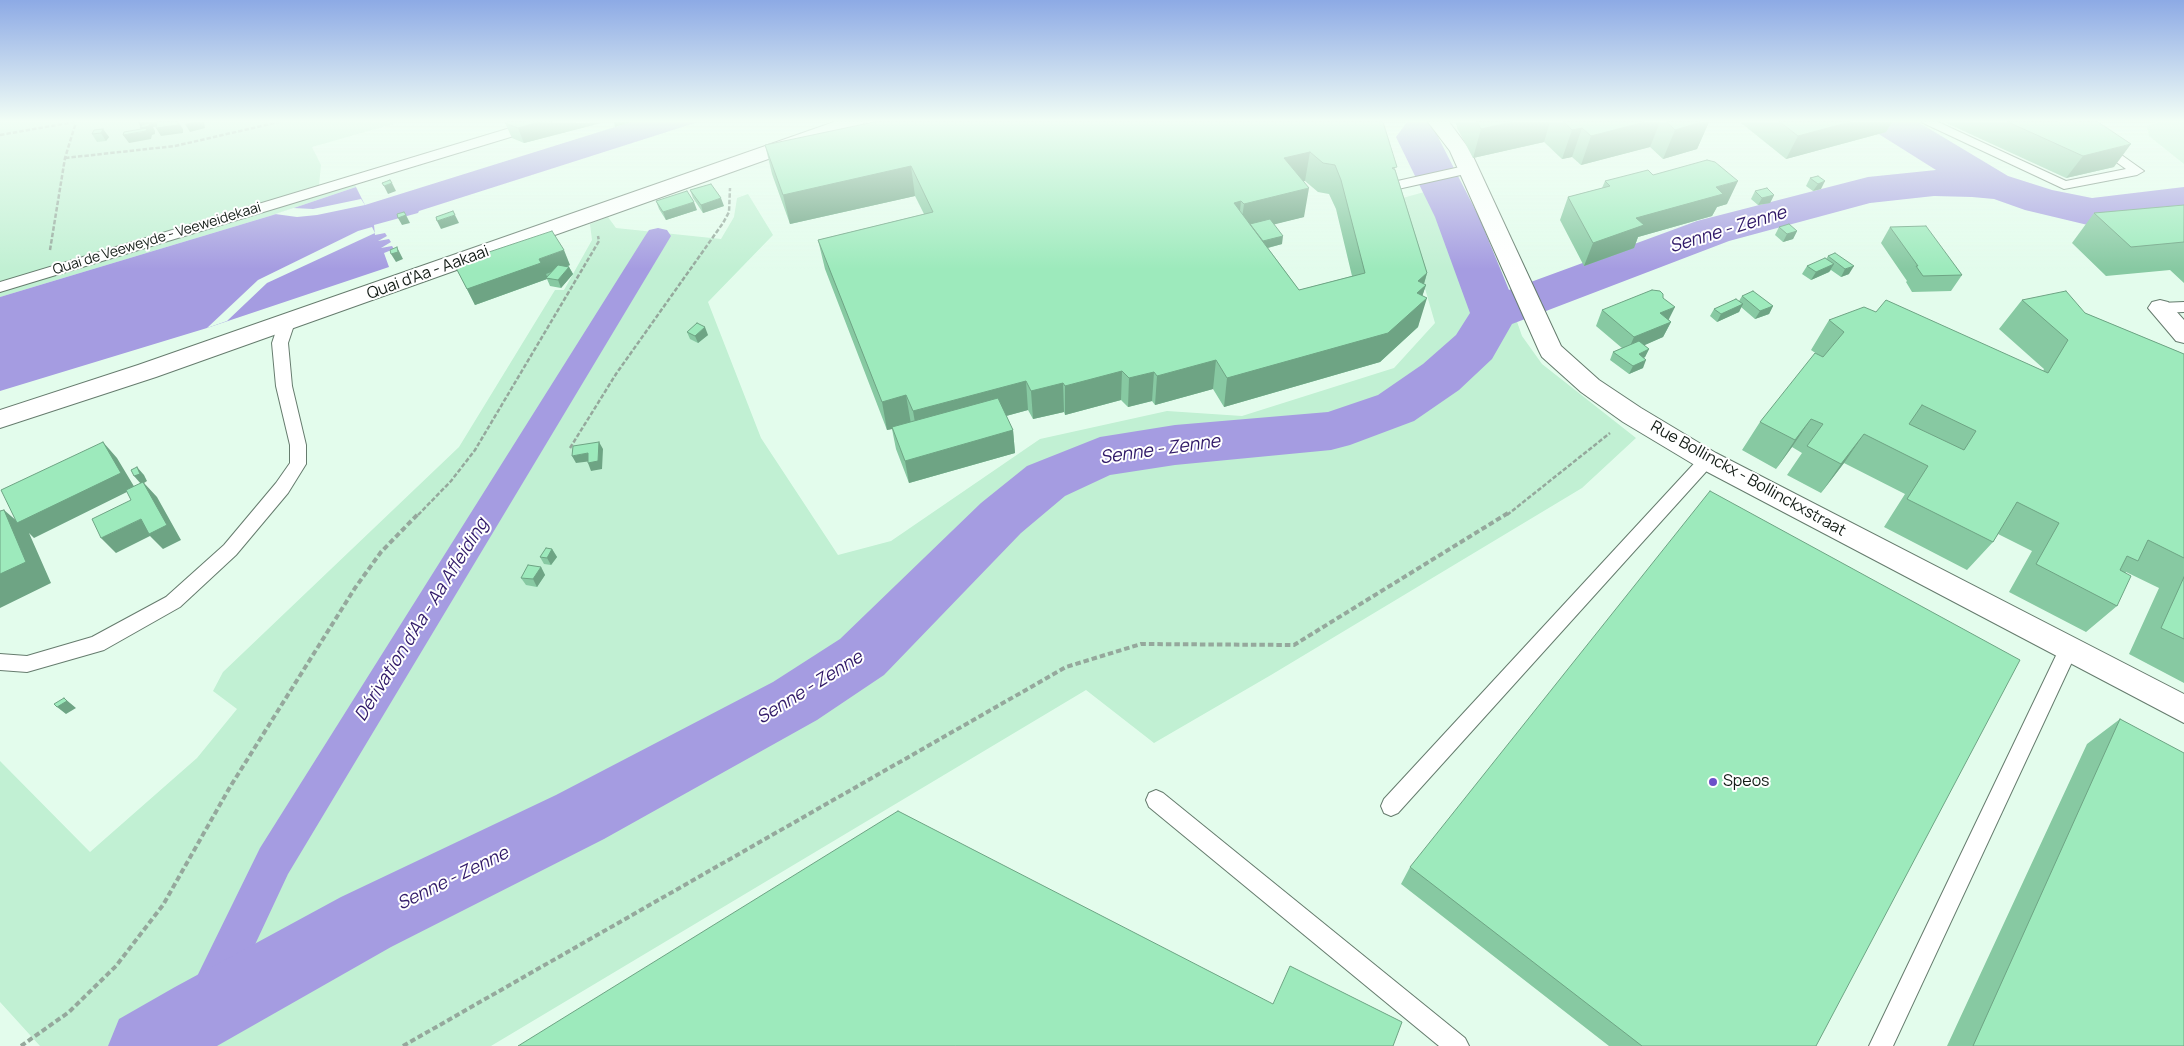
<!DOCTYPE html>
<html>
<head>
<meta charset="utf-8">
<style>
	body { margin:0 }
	canvas { display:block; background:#e3fcec }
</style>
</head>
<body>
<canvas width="2184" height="1046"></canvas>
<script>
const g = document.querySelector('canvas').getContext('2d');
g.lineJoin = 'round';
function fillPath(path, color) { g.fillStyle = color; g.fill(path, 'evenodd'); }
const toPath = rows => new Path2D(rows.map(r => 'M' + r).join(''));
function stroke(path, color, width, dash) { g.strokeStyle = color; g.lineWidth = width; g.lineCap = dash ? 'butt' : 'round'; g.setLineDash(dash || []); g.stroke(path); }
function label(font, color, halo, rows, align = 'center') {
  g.font = font + ' Manrope,sans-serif'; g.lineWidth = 4; g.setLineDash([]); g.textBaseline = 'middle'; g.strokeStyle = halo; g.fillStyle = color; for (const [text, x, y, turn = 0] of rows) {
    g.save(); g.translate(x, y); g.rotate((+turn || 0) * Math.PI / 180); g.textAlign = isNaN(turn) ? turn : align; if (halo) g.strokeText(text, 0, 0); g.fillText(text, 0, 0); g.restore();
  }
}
fillPath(toPath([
	[0,122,400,122,312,147,321,165,319,185,352,177,356,187,273,215,0,297],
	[2159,122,2184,122,2184,164,2149,136,2147,126],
	[1457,183,1491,247,1522,336,1542,364,1636,438,1582,488,1271,675,1154,743,1086,690,491,1046,40,1046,0,1002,0,761,90,852,197,758,237,709,213,691,223,672,459,447,555,290,564,290,592,240,590,224,608,217,616,228,721,239,734,217,737,198,748,194,773,235,708,302,761,438,838,555,891,541,1040,439,1167,411,1242,416,1394,368,1435,323,1399,199]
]), '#c1f0d3');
fillPath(toPath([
	[631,122,698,122,419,211,418,213,374,225,375,235,385,233,387,236,378,241,389,239,391,242,381,248,392,246,394,249,384,253,389,267,207,328,0,391,0,297,273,215,356,187,365,205]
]), '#a59ce1');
fillPath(toPath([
	[361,199,365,205,317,215,297,217,275,214,293,208,313,209],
	[372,227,375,233,267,283,227,321,207,328,258,280,358,231]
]), '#e3fcec');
fillPath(toPath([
	[658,228,667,230,671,236,288,874,216,1028,201,1035,186,1028,179,1013,260,848,645,236,649,230,658,228]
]), '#a59ce1');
fillPath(toPath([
	[1407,122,1448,122,1438,137,1479,217,1509,290,1697,221,1868,177,1936,170,1874,131,1869,122,1918,122,2008,176,2052,190,2092,198,2184,187,2184,213,2092,226,2025,210,1994,199,1972,197,1934,196,1870,203,1729,241,1512,324,1492,359,1459,390,1414,421,1350,445,1331,450,1175,465,1110,475,1065,496,1021,533,884,675,817,720,604,839,391,947,217,1046,108,1046,119,1019,175,987,341,897,556,795,773,682,840,639,981,503,1027,466,1100,437,1175,425,1328,412,1378,395,1423,364,1456,335,1470,313,1435,217,1396,137,1407,122]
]), '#a59ce1');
const service = toPath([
	[530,122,551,122,550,125,0,292,0,282,530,122],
	[1921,122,1938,122,2066,181,2126,169,2060,122,2075,122,2144,171,2137,175,2064,189,1921,122],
	[1469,165,1476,169,1474,172,1398,189,1391,185,1393,182,1469,165],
	[2184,302,2184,312,2160,313,2153,308,2160,303,2184,302],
	[287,317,295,322,288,343,292,386,306,445,306,464,288,493,236,555,180,607,104,650,27,672,0,670,0,654,27,656,92,637,166,597,224,545,276,483,290,463,290,445,276,386,272,343,279,322,287,317],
	[1707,454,1713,456,1715,460,1713,464,1398,813,1391,816,1384,813,1381,806,1384,799,1701,456,1707,454],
	[2069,641,2076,643,2078,649,1893,1046,1869,1046,2062,643,2069,641],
	[1156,790,1163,793,1465,1038,1469,1046,1439,1046,1149,807,1146,800,1149,793,1156,790]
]);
const minor = toPath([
	[834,122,864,122,861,126,156,377,0,428,0,410,138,365,834,122],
	[1428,122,1449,122,1470,150,1561,346,1599,380,1641,408,1716,453,2184,694,2184,723,1698,467,1623,422,1581,392,1542,357,1539,351,1450,151,1428,122],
	[2160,300,2168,302,2184,320,2184,343,2176,341,2148,308,2152,302,2160,300]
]);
stroke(service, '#667c6e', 2);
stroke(minor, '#667c6e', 2);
stroke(toPath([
	[0,135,74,122],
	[65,158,175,146,279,122],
	[50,250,65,158,76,122],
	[570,448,616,374,723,223,729,212,730,188],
	[418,515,451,481,475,450,599,241,598,236],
	[1507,515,1610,433]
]), '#95a89c', 2.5, [4.5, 2]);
stroke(toPath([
	[21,1046,69,1012,116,966,163,905,230,787,355,588,381,552,419,513],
	[403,1046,1066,667,1141,644,1294,645,1508,513]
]), '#95a89c', 4, [5.5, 3]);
fillPath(service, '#fff');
fillPath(minor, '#fff');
fillPath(toPath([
	[1383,122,1396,172,1427,273,1424,284,1426,285,1422,296,1418,327,1380,362,1224,407,1213,389,1155,405,1152,401,1128,407,1121,400,1065,415,1064,412,1033,419,1028,410,1006,416,1013,430,1015,453,909,483,896,449,892,429,887,430,825,269,818,240,924,214,915,196,790,224,772,174,765,145],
	[1304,181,1305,181,1318,192,1329,194,1336,209,1352,276,1299,290,1268,248,1282,244,1274,224,1304,217],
	[1455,122,1709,122,1697,149,1663,159,1650,147,1581,165,1572,157,1562,159,1544,142,1473,158,1457,128,1457,126],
	[1740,122,1892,122,1886,132,1786,159],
	[1944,122,2098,122,2114,167,2066,178],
	[505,123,601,123,524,143,512,138],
	[103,129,109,137,106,141,97,142,92,134],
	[1653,175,1727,204,1717,207,1712,216,1638,237,1634,248,1584,266,1560,220,1568,197,1602,188,1605,181],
	[1818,176,1821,189,1813,191,1806,186,1810,178],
	[690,190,724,206,703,213,693,198],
	[1755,191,1774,195,1770,203,1758,205,1751,199],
	[656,201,697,210,666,220,659,209],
	[2184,205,2184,283,2170,270,2106,276,2072,243,2094,213],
	[1779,227,1797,231,1793,239,1783,242,1775,235],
	[1890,227,1962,275,1951,291,1912,292,1906,282,1907,281,1881,243],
	[1835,253,1849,274,1841,277,1831,270,1829,272,1811,280,1802,274,1807,266,1826,259,1828,256],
	[570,265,568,266,569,267,573,274,561,288,550,286,547,279,475,305,455,266],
	[1742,296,1773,306,1769,314,1755,319,1741,307,1739,312,1717,322,1710,316,1714,309,1739,301],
	[1663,298,1669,320,1671,322,1663,337,1644,345,1649,349,1645,357,1644,358,1643,368,1629,374,1610,360,1613,352,1622,348,1596,326,1602,310],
	[2022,300,2085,313,2184,354,2184,683,2129,654,2159,588,2126,572,2117,606,2086,632,2009,592,2032,551,1998,534,1993,542,1967,570,1884,527,1905,494,1844,463,1821,493,1787,475,1802,453,1792,447,1776,469,1742,450,1760,422,1817,354,1811,350,1829,320,1876,312,2043,371,2044,369,1999,329],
	[687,332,708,335,698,343,690,339],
	[552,549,557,557,551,565,544,564,540,557],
	[541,567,545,575,537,587,526,585,521,578],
	[2120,719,2184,1046,1947,1046,2087,744],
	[1410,867,1816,1046,1609,1046,1401,884]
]), '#87c9a2');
fillPath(toPath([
	[138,122,160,122,159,126,153,127,155,131,155,134,152,135,151,139,129,143,123,135,143,132],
	[168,122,178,122,183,129,183,133,161,136,156,128],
	[192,122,204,122,205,128,190,132,185,124],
	[539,122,601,123,524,143,518,128],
	[614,122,631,122,615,127],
	[1512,122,1550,122,1544,142,1473,158,1481,129],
	[1645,122,1660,122,1650,147,1581,165,1591,136],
	[1701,122,1709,122,1697,149,1663,159,1675,130],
	[1850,122,1892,122,1886,132,1786,159,1798,136],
	[1582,128,1572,157,1562,159,1572,130],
	[103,129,109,137,106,141,101,133],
	[2131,144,2114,167,2066,178,2083,156],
	[1310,152,1305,181,1280,187,1284,158],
	[911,166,915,196,790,224,783,195],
	[1738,181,1727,204,1717,207,1712,216,1638,237,1634,248,1584,266,1593,243,1636,218,1716,187],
	[1825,181,1821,189,1813,191,1818,184],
	[392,183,396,191,388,194,384,186],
	[1309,188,1304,217,1240,233,1244,204],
	[1774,195,1770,203,1758,205,1762,198],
	[721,198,724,206,703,213,701,205],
	[1241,201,1238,230,1234,203],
	[694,202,697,210,666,220,663,212],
	[406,215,410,223,402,225,398,218],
	[455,215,459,223,441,229,437,221],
	[1797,231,1793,239,1783,242,1787,234],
	[1283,236,1282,244,1248,253,1249,245],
	[397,247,403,259,396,262,391,254],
	[564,250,570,265,546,274,548,279,546,278,547,279,475,305,467,289,539,259],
	[1834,264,1829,272,1811,280,1816,272],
	[1854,266,1849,274,1841,277,1845,269],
	[569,267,573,274,561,288,558,280],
	[1427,273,1423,287,1426,285,1420,303,1427,298,1418,327,1380,362,1224,407,1227,378,1418,281],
	[1743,304,1739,312,1717,322,1721,314],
	[1773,306,1769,314,1755,319,1760,311],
	[1675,307,1667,323,1660,313],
	[1671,322,1663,337,1627,353,1634,337],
	[705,327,708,335,698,343,695,336],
	[1649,349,1645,357,1636,361,1639,354],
	[1216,360,1213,389,1155,405,1157,376],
	[1646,360,1643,368,1629,374,1633,366],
	[1122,371,1121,400,1065,415,1065,386],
	[1154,372,1152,401,1128,407,1129,378],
	[1026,381,1028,410,918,440,913,411],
	[1063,383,1064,412,1033,419,1031,391],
	[906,395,911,424,892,427,892,429,887,430,882,402],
	[1811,419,1792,447,1776,469,1795,440],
	[1013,430,1015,453,909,483,905,461],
	[1864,434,1844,463,1821,493,1841,464],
	[103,442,117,458,135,488,34,538,29,533,51,583,0,608,0,574,4,510,18,522],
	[599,442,603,449,602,469,591,471,588,463],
	[588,453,592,461,576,463,572,456],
	[137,467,144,475,147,481,144,483,157,497,181,540,163,549,150,536,116,553,101,538,141,519,141,484,134,476],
	[552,549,557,557,551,565,547,558],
	[541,567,545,575,537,587,533,579],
	[64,698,76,708,66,714,57,707]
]), '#6ea484');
const building = toPath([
	[157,122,178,122,178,125,156,128,157,122],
	[506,122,539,122,518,128,505,123,506,122],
	[874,122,1383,122,1397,167,1392,168,1395,170,1427,273,1418,281,1426,285,1417,293,1427,298,1388,333,1227,378,1216,360,1157,376,1154,372,1129,378,1122,371,1065,386,1063,383,1031,391,1026,381,913,411,906,395,882,402,818,240,933,212,911,166,783,195,765,145,874,122],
	[1310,152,1323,163,1335,165,1341,180,1365,273,1299,290,1234,203,1241,201,1244,204,1309,188,1284,158,1310,152],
	[1477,122,1512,122,1481,129,1477,122],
	[1564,122,1645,122,1591,136,1582,128,1572,130,1564,122],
	[1667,122,1701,122,1675,130,1667,122],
	[1780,122,1850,122,1798,136,1780,122],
	[2008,122,2098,122,2131,144,2083,156,2008,122],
	[150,123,149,126,140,128,142,125,150,123],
	[147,128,146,131,123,135,124,132,147,128],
	[103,129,101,133,92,134,94,130,103,129],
	[1707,160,1715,162,1738,181,1716,187,1723,194,1636,218,1644,225,1593,243,1568,197,1610,186,1605,181,1648,170,1653,175,1707,160],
	[1818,176,1825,181,1818,184,1810,178,1818,176],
	[390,180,392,183,384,186,382,183,390,180],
	[711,184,721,198,701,205,690,190,711,184],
	[1767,188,1774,195,1762,198,1755,191,1767,188],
	[687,191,694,202,663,212,656,201,687,191],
	[2184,205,2184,242,2131,247,2094,213,2184,205],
	[453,211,455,215,437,221,436,217,453,211],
	[404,212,406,215,398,218,397,214,404,212],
	[1270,219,1283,236,1263,241,1250,224,1270,219],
	[1789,224,1797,231,1787,234,1779,227,1789,224],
	[1926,226,1962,275,1923,276,1916,266,1918,266,1890,227,1926,226],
	[552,231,564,250,539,259,541,263,467,289,455,266,462,261,552,231],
	[397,247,398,252,391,254,390,250,397,247],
	[1835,253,1854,266,1845,269,1828,256,1835,253],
	[1825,258,1834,264,1816,272,1807,266,1825,258],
	[558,265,569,267,558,280,546,278,558,265],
	[1652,290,1660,291,1663,294,1663,298,1675,307,1660,313,1671,322,1634,337,1602,310,1652,290],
	[1753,291,1773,306,1760,311,1742,296,1753,291],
	[2066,291,2085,313,2184,354,2184,558,2148,540,2138,561,2127,556,2120,570,2131,576,2117,606,2036,564,2059,523,2017,502,1993,542,1907,499,1928,466,1864,434,1841,464,1807,446,1823,424,1811,419,1795,440,1760,422,1815,353,1823,357,1844,332,1829,320,1864,307,1876,312,1886,300,2048,373,2068,340,2022,300,2066,291],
	[1922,405,1976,431,1964,450,1909,424,1922,405],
	[1736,299,1743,304,1721,314,1714,309,1736,299],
	[697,323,705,327,695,336,687,332,697,323],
	[1639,341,1649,349,1639,354,1646,360,1633,366,1613,352,1639,341],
	[998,398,1013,430,905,461,892,427,998,398],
	[103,442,121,473,17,523,1,490,103,442],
	[599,442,598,461,588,463,588,453,572,456,573,446,599,442],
	[137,467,140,474,134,476,131,470,137,467],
	[143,482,167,525,149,534,141,519,101,538,92,519,131,500,126,490,143,482],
	[1710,491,2020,660,1816,1046,1642,1046,1410,867,1710,491],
	[4,510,26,562,0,574,0,511,4,510],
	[546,548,552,549,547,558,540,557,546,548],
	[528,565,541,567,533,579,521,578,528,565],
	[2184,577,2184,639,2161,628,2184,577],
	[64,698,67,701,57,707,54,704,64,698],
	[2120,719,2184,753,2184,1046,1973,1046,2120,719],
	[898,811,1273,1004,1290,966,1402,1022,1393,1046,518,1046,898,811]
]);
fillPath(building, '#9deabc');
stroke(building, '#6ea484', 1);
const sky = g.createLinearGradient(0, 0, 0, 269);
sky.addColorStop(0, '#8daae5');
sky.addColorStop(0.45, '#f2fef6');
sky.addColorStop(1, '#f2fef600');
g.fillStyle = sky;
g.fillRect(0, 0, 2184, 269);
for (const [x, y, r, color] of [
	[1713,782,5,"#6c4fc9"]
]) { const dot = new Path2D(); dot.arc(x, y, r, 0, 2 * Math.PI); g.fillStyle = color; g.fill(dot); stroke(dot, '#fff', 2); }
label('14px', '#131c16', '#fff', [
	["Quai de Veeweyde - Veeweidekaai",157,239,-17]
]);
label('16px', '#131c16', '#fff', [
	["Quai d'Aa - Aakaai",428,273,-20],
	["Rue Bollinckx - Bollinckxstraat",1748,479,29]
]);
label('16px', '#131c16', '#fff', [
	["Speos",1723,782]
], 'left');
label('italic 18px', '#301968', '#fff', [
	["Senne - Zenne",1728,230,-17],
	["Senne - Zenne",1160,450,-8],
	["Dérivation d'Aa - Aa Afleiding",422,620,-58],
	["Senne - Zenne",810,688,-32],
	["Senne - Zenne",453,879,-26]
]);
</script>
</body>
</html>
